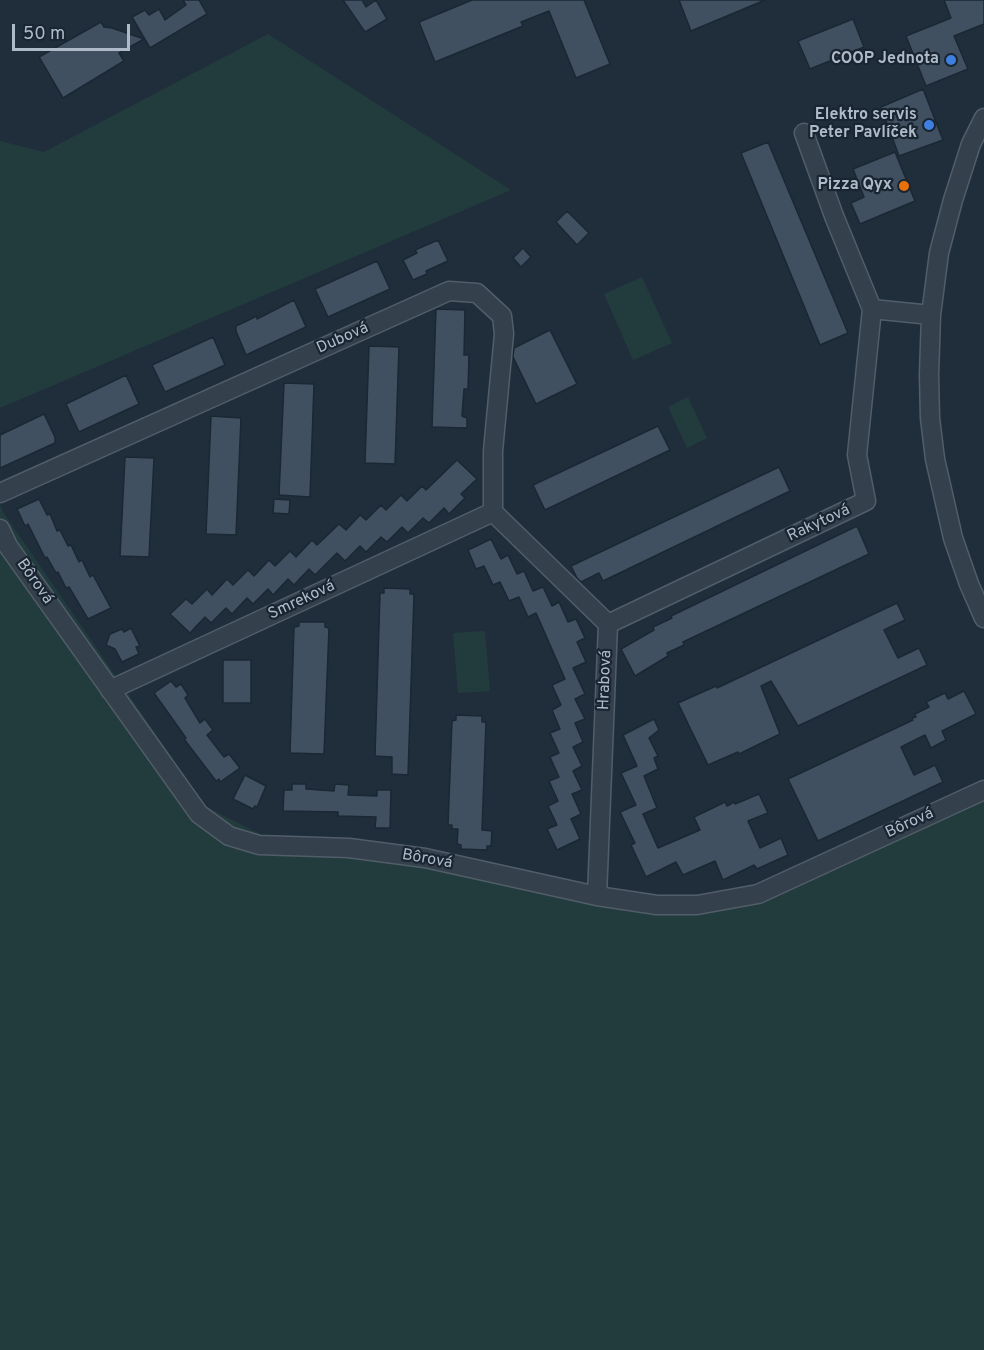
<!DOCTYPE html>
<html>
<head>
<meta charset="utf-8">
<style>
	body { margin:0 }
	#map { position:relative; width:984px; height:1350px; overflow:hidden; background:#202e3c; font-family:Overpass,sans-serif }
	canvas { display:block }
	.scale { position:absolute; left:12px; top:24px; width:118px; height:27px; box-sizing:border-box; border:3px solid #afbac8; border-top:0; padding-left:8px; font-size:18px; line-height:21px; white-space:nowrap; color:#afbac8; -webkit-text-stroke:4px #192531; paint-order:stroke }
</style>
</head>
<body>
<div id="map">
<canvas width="984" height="1350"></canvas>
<div class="scale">50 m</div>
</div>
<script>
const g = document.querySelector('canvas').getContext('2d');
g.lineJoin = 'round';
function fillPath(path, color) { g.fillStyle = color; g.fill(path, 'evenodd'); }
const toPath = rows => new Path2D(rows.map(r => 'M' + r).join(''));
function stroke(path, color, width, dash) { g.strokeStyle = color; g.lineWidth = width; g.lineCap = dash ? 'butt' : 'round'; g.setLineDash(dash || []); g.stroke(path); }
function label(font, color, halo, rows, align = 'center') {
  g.font = font + ' Overpass,sans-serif'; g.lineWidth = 4.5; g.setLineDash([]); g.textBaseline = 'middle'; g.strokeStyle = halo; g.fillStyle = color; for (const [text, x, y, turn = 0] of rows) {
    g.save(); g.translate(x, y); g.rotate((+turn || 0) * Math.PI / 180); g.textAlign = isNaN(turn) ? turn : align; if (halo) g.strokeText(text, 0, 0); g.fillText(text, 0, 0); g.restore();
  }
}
fillPath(toPath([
	[268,34,511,190,0,408,0,141,44,152],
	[642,277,672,343,633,360,604,294],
	[688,397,707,438,687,448,668,407],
	[0,505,3,512,206,807,262,835,417,859,671,907,791,877,984,787,984,1350,0,1350],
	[485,631,490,691,458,693,453,633]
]), '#223c3d');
const building = toPath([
	[183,0,199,0,207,14,150,48,132,17,145,10,149,15,159,9,165,20,186,5,183,0],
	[343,0,362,0,366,7,376,0,387,19,365,32,343,0],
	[472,0,584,0,610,64,576,78,549,11,521,22,523,26,435,62,419,22,472,0],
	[679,0,765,0,691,31,679,0],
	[944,0,984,0,984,24,954,36,968,69,926,86,906,36,951,18,944,0],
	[853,19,864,47,810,69,798,41,853,19],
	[101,22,104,27,112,28,144,39,119,53,124,61,63,98,39,57,101,22],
	[923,89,943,140,899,156,881,107,923,89],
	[768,142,848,333,820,345,741,153,768,142],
	[895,152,915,201,860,224,851,203,864,197,853,169,895,152],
	[567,211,589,233,577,245,556,222,567,211],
	[438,240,448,261,426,271,427,274,413,280,403,260,417,253,415,250,438,240],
	[523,248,531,257,521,267,513,258,523,248],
	[377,261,390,289,328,317,315,289,377,261],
	[294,300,306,327,246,355,236,331,236,326,257,316,257,319,294,300],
	[436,309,465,310,464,355,469,355,468,389,464,389,462,416,467,418,467,428,432,427,436,309],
	[550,330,577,384,536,404,513,357,514,348,550,330],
	[213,337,225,365,165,392,152,365,213,337],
	[369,346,399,347,395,464,365,463,369,346],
	[126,375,139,404,79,432,66,404,126,375],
	[284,383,314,384,310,497,279,495,284,383],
	[44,414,55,437,55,443,0,468,0,435,44,414],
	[211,416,241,418,236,535,206,534,211,416],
	[658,426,670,450,545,510,533,485,658,426],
	[125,457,154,458,149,557,120,556,125,457],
	[457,460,477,479,461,494,465,498,449,514,444,508,429,523,423,518,408,533,402,527,387,542,381,537,366,552,360,546,345,561,337,553,315,575,309,569,294,585,288,579,273,595,268,589,253,604,247,598,232,614,226,608,211,623,205,617,190,633,170,614,186,599,192,604,207,589,212,595,227,579,233,585,248,570,254,576,269,560,275,566,290,551,296,557,312,540,317,545,339,524,346,530,360,515,366,520,381,505,386,510,401,495,407,501,422,486,426,490,457,460],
	[779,467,790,491,603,581,599,573,581,582,577,578,571,566,779,467],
	[39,499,47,515,50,514,57,531,60,530,68,546,71,545,79,562,82,560,90,577,93,575,111,608,88,619,69,587,66,588,58,572,56,573,47,557,45,558,28,524,25,526,17,509,39,499],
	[274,499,290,500,289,514,273,513,274,499],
	[857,526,869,554,683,642,684,645,667,653,668,656,635,676,621,649,654,630,653,627,672,618,671,616,857,526],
	[491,539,501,559,508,555,517,574,524,571,533,591,543,587,552,606,559,602,568,622,576,619,585,638,577,642,586,662,573,668,585,694,575,699,585,719,575,723,583,742,573,747,582,766,573,771,582,790,572,794,581,814,571,819,580,839,557,850,547,829,557,825,548,806,558,801,549,781,559,777,550,757,559,753,550,733,560,729,552,710,561,705,552,685,565,679,536,613,528,617,519,597,509,601,500,582,493,585,484,566,476,569,468,550,491,539],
	[384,588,410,589,410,594,414,594,408,775,392,774,392,757,375,756,380,593,384,593,384,588],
	[897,603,905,620,884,630,898,658,919,648,927,665,798,726,771,681,761,686,780,734,739,754,738,752,708,765,678,703,716,686,717,688,897,603],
	[299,622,325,622,325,627,329,628,324,754,290,753,294,627,299,626,299,622],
	[131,628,140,646,136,647,139,654,122,662,115,649,106,645,110,634,122,629,124,632,131,628],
	[223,660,251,660,251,703,223,703,223,660],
	[171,681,176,687,181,684,188,695,185,698,200,723,205,719,213,730,207,735,224,757,229,754,240,768,220,782,219,779,216,781,184,739,186,738,154,693,171,681],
	[964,691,976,714,942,731,946,740,931,748,925,735,901,747,914,775,935,765,943,782,818,841,788,779,913,720,912,718,916,717,915,714,929,707,926,702,945,693,948,699,964,691],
	[456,715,482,716,482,722,486,722,482,830,492,831,491,846,487,846,487,850,461,849,461,845,457,844,458,829,452,829,452,825,448,825,452,721,456,720,456,715],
	[654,719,659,730,649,738,658,756,654,758,658,769,644,776,657,808,643,814,658,848,700,830,694,817,725,802,727,806,734,802,735,804,759,794,768,813,748,821,760,848,781,838,788,855,757,869,754,865,723,880,715,861,683,875,676,862,646,877,631,845,635,843,620,812,636,805,621,773,637,766,623,735,654,719],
	[245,775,266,786,257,807,255,806,253,809,233,799,245,775],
	[292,784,306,784,306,789,334,791,335,784,349,785,348,795,377,796,377,790,391,790,390,828,375,828,376,817,338,816,338,812,283,811,284,790,292,790,292,784]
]);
fillPath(building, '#415060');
stroke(building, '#1b2733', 1.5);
const minor = toPath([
	[984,118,971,144,953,200,939,253,931,315,929,375,930,418,935,459,953,538,969,584,984,618],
	[804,133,834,216,872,309],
	[0,493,449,291,477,293,502,316,504,334,493,451,493,512],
	[493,512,608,624,597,896],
	[0,529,8,546,199,814,229,836,259,845,349,848,425,858,597,896,657,905,697,905,758,894,984,790],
	[608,624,866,501,857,455,872,309,931,315],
	[110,690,493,512]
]);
stroke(minor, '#525d6a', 21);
stroke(minor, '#34404c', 18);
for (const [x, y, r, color] of [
	[951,60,6,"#3f7fe0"],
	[929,125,6,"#3f7fe0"],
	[904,186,6,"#e8710a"]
]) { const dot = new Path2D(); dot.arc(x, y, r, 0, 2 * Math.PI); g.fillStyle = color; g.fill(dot); stroke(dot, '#192531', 2); }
label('bold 16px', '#afbac8', '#192531', [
	["COOP Jednota",939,60],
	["Elektro servis",917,116],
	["Peter Pavlíček",917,134],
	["Pizza Qyx",892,186]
], 'right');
label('16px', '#afbac8', '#192531', [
	["Dubová",343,339,-24],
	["Rakytová",819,524,-25],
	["Bôrová",34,582,55],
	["Smreková",302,601,-25],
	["Hrabová",606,680,-88],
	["Bôrová",910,824,-25],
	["Bôrová",427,860,10]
]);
</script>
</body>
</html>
